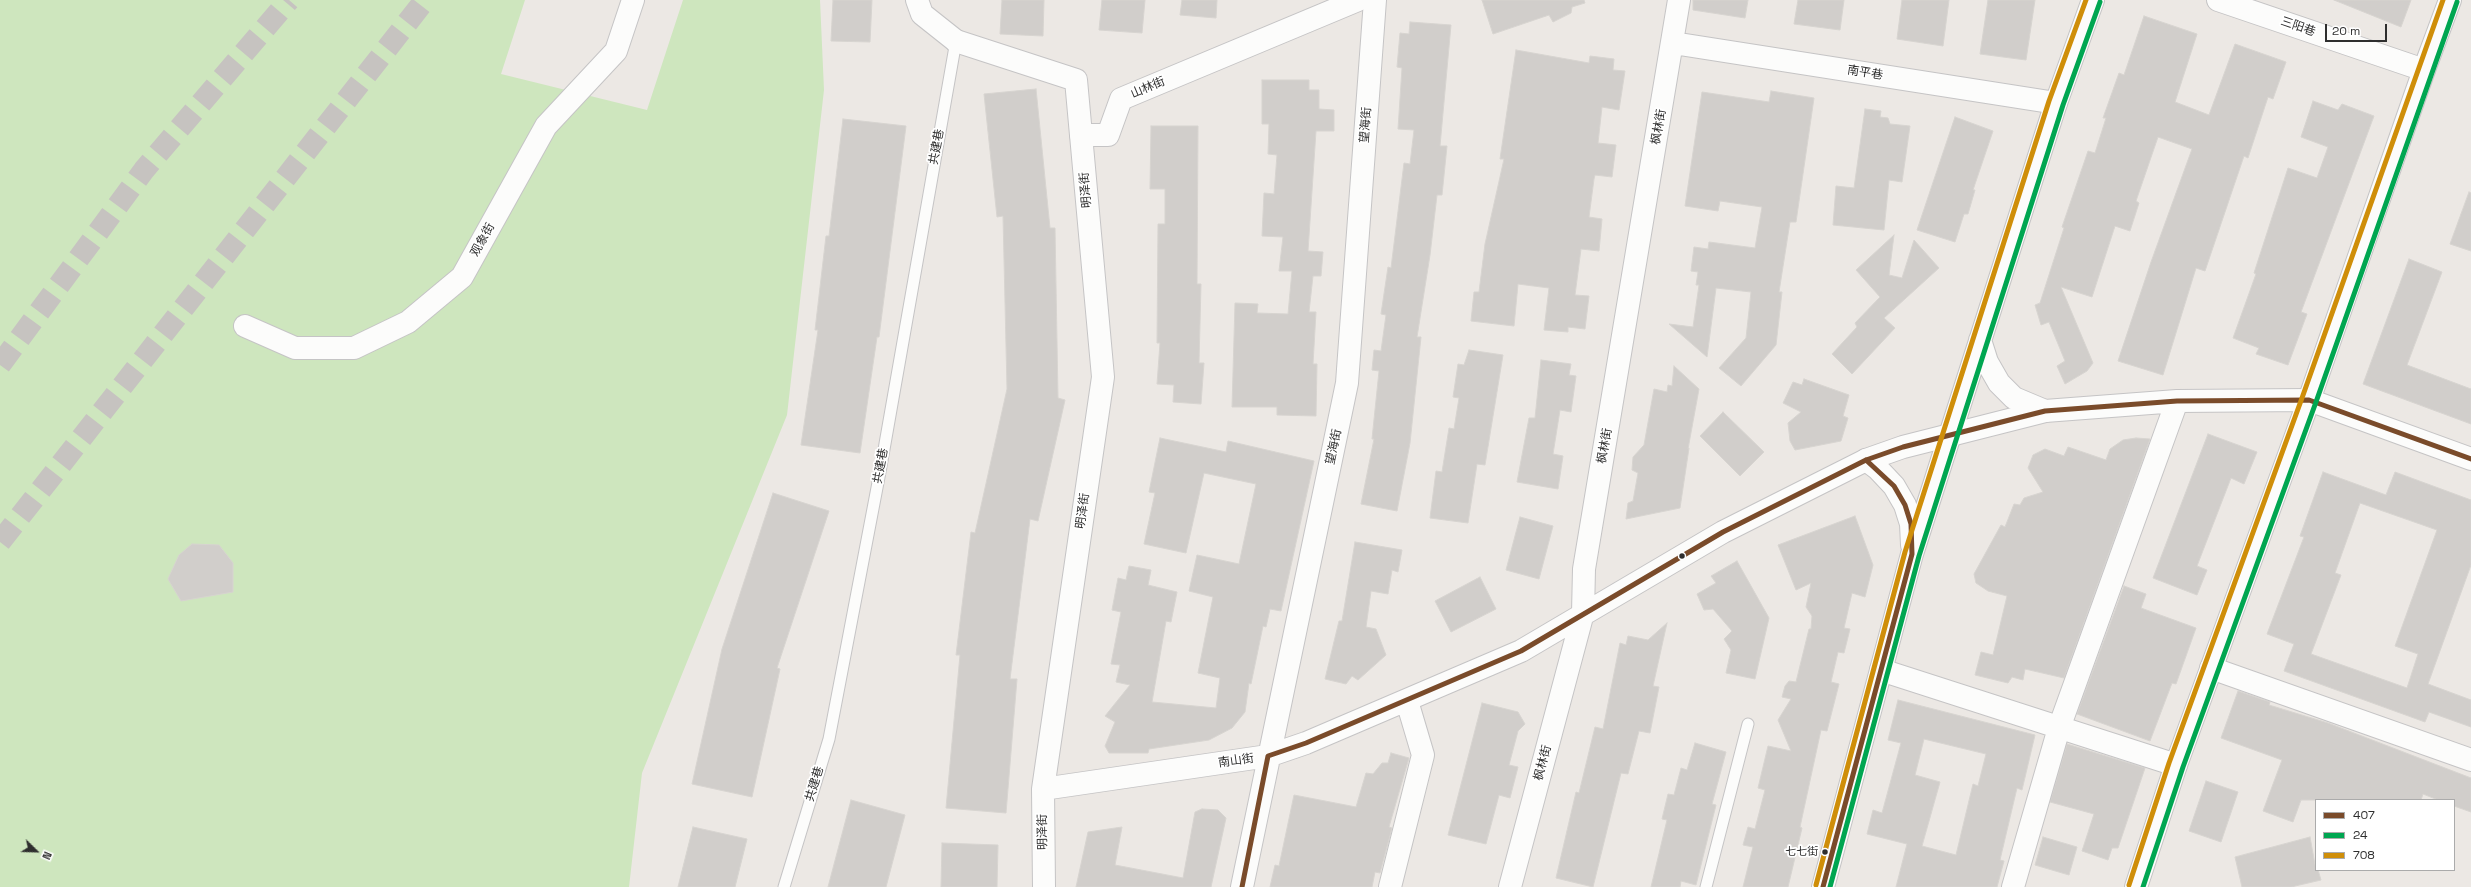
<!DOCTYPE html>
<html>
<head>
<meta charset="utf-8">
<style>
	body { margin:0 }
	#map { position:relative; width:2471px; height:887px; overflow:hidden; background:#ece8e4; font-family:"Space Grotesk",sans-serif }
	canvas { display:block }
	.legend { position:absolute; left:2315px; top:799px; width:140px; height:72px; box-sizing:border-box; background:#fff; border:1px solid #ababab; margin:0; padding:5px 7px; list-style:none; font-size:12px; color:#2e2e2e }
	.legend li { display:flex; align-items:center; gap:8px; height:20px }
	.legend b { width:20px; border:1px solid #ababab }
	.north { position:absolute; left:16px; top:831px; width:40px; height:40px; -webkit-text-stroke:3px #fff; paint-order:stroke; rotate:113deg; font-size:11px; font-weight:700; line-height:16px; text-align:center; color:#2e2e2e }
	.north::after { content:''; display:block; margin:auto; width:14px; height:18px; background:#2e2e2e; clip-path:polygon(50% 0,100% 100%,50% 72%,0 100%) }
	.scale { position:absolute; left:2325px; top:24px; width:62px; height:18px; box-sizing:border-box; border:2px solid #2e2e2e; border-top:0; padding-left:5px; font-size:12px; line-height:14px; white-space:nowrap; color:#2e2e2e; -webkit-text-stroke:3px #fff; paint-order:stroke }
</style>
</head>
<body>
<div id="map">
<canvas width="2471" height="887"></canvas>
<ul class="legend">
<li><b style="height:5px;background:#7a4b2a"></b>407</li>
<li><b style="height:5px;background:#00a651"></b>24</li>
<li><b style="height:5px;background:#cf8e09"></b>708</li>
</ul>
<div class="north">N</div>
<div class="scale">20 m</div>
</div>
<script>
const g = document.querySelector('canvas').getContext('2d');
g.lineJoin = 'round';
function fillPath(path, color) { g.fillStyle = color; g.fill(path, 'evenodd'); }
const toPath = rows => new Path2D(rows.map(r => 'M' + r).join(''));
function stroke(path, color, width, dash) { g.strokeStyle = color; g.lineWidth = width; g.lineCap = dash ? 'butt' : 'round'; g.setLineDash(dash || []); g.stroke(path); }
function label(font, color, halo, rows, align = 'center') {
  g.font = font + ' "Space Grotesk","Noto Sans SC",sans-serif'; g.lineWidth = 3.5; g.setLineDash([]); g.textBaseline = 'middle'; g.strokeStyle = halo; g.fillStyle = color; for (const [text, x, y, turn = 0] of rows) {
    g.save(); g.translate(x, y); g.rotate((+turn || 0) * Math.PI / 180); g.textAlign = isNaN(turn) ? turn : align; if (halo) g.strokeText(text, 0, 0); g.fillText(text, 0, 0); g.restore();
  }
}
fillPath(toPath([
	[0,0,525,0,501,74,647,110,683,0,820,0,824,90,787,415,642,773,629,887,0,887]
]), '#cee6be');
const building = toPath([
	[833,0,872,0,870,42,831,41,833,0],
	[1002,0,1044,0,1043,36,1000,34,1002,0],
	[1102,0,1145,0,1142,33,1099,30,1102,0],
	[1182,0,1217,0,1216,18,1180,15,1182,0],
	[1482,0,1584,0,1585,3,1572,7,1571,13,1553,22,1549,15,1493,34,1482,0],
	[1693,0,1748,0,1745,18,1693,10,1693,0],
	[1798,0,1844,0,1840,30,1794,24,1798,0],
	[1902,0,1949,0,1943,46,1897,39,1902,0],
	[1988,0,2035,0,2026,60,1980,54,1988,0],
	[2334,0,2411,0,2401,27,2334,0],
	[2144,16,2197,34,2175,102,2209,115,2235,44,2286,62,2273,99,2268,97,2248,158,2244,156,2205,271,2196,268,2163,375,2118,361,2151,262,2192,149,2158,137,2136,201,2139,203,2130,231,2115,226,2092,297,2061,287,2093,363,2087,371,2065,384,2057,366,2065,361,2049,322,2041,325,2035,305,2040,303,2064,228,2062,227,2088,151,2095,153,2106,118,2103,118,2119,73,2124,75,2144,16],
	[1410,22,1451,25,1440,146,1447,146,1442,195,1437,195,1430,255,1417,337,1421,337,1410,443,1397,511,1361,504,1374,439,1372,439,1379,371,1372,370,1374,350,1381,351,1386,315,1381,314,1388,267,1391,268,1404,163,1410,164,1414,130,1398,129,1402,68,1397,67,1400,33,1409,34,1410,22],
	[1516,50,1589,63,1590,56,1614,59,1613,70,1625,71,1619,110,1602,107,1598,143,1616,145,1612,177,1595,175,1594,179,1589,217,1602,219,1599,251,1581,249,1575,295,1589,296,1585,329,1568,327,1568,332,1544,330,1549,288,1518,284,1514,326,1471,321,1474,292,1479,292,1485,244,1504,159,1500,159,1516,50],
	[1262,80,1309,80,1309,90,1319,90,1319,109,1334,110,1334,131,1316,131,1308,251,1323,252,1321,276,1313,276,1309,312,1316,312,1313,364,1317,364,1316,416,1277,415,1277,407,1232,407,1235,303,1258,304,1257,313,1288,314,1292,271,1279,271,1283,237,1262,236,1264,193,1274,194,1277,155,1268,154,1269,124,1262,124,1262,80],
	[1036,89,1050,228,1055,228,1058,398,1065,400,1038,521,1030,519,1010,679,1017,679,1006,813,946,808,960,655,956,655,971,532,975,533,1007,389,1003,216,997,217,984,94,1036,89],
	[1771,91,1814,98,1796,222,1790,222,1779,292,1782,292,1776,345,1741,386,1719,368,1746,338,1751,292,1716,288,1707,357,1669,324,1693,327,1699,285,1696,285,1698,272,1691,271,1694,247,1708,249,1709,242,1755,248,1762,207,1720,201,1718,211,1685,206,1702,92,1769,102,1771,91],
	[2313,101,2338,110,2342,104,2374,116,2301,312,2307,314,2288,365,2256,354,2259,348,2233,338,2256,274,2254,273,2288,168,2317,178,2328,147,2301,137,2313,101],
	[1865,109,1881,111,1880,117,1888,118,1890,124,1910,126,1902,182,1889,180,1884,230,1833,225,1836,186,1854,188,1865,109],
	[1955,117,1993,131,1973,190,1975,190,1968,214,1964,214,1955,242,1917,230,1955,117],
	[843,119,906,126,879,337,877,337,860,453,801,445,818,330,815,330,826,236,829,236,843,119],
	[1151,126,1198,126,1197,284,1201,284,1199,363,1204,363,1201,404,1173,402,1174,385,1157,384,1160,343,1157,343,1158,224,1165,224,1165,189,1150,189,1151,126],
	[2469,192,2471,193,2471,251,2450,244,2469,192],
	[1894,235,1889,275,1902,278,1914,240,1939,268,1884,318,1895,328,1852,374,1832,354,1857,327,1855,323,1880,297,1856,270,1894,235],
	[2409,259,2442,272,2407,365,2471,389,2471,424,2363,384,2409,259],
	[1469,350,1503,355,1485,465,1477,464,1468,523,1430,518,1436,471,1442,472,1449,428,1454,429,1459,398,1453,397,1458,364,1464,365,1469,350],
	[1541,360,1571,364,1569,375,1576,376,1571,412,1560,410,1553,454,1563,456,1558,489,1517,482,1529,418,1535,418,1541,360],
	[1674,366,1699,389,1688,449,1689,448,1680,508,1626,519,1628,503,1633,501,1638,473,1632,470,1633,457,1644,445,1654,389,1667,392,1668,385,1672,386,1674,366],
	[1804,379,1849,395,1843,416,1848,418,1841,441,1795,450,1790,441,1788,423,1801,412,1783,403,1793,382,1802,385,1804,379],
	[1723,412,1764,452,1740,476,1700,436,1723,412],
	[2208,434,2257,452,2244,484,2231,478,2197,566,2207,570,2197,595,2153,578,2208,434],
	[1160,438,1226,452,1228,441,1314,461,1281,611,1270,609,1266,627,1263,626,1251,684,1249,683,1245,712,1232,728,1209,740,1149,749,1148,753,1109,753,1105,746,1115,722,1105,716,1130,685,1116,682,1120,665,1111,664,1121,612,1112,610,1118,578,1126,580,1129,566,1151,570,1148,585,1177,592,1171,622,1166,621,1152,702,1216,708,1220,678,1198,673,1213,597,1189,591,1197,555,1239,564,1256,484,1204,473,1186,553,1144,544,1155,493,1149,492,1160,438],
	[2136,438,2150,439,2064,678,2025,669,2023,680,2012,677,2008,683,1975,675,1981,652,1993,655,2007,596,1988,591,1976,583,1974,574,2001,525,2005,527,2014,504,2020,505,2024,498,2043,492,2028,468,2033,455,2045,449,2064,456,2068,447,2106,460,2110,449,2123,440,2136,438],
	[2323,472,2386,495,2395,472,2471,500,2471,565,2428,684,2471,700,2471,727,2429,712,2425,722,2284,671,2294,644,2267,634,2304,537,2300,536,2323,472],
	[2360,503,2437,530,2395,646,2418,654,2407,688,2311,654,2341,575,2335,573,2360,503],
	[773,493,829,511,777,668,780,669,752,797,692,784,722,649,773,493],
	[1855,516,1873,565,1865,597,1852,593,1844,628,1850,629,1844,653,1838,652,1831,682,1839,684,1827,731,1821,730,1800,827,1802,828,1788,887,1743,887,1753,847,1743,845,1748,827,1755,829,1765,790,1758,788,1768,746,1791,751,1778,720,1791,699,1782,697,1785,686,1789,681,1796,682,1809,629,1811,629,1812,616,1806,607,1811,583,1796,590,1778,545,1855,516],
	[1520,517,1553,526,1539,579,1506,570,1520,517],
	[1355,542,1402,550,1398,572,1392,570,1388,594,1371,591,1366,627,1376,629,1386,655,1358,680,1352,676,1346,684,1325,679,1339,621,1342,621,1355,542],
	[192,544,219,545,233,563,233,592,181,601,168,579,179,555,192,544],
	[1737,561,1769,618,1755,679,1726,673,1731,650,1724,639,1732,631,1713,609,1704,610,1697,594,1716,583,1711,576,1737,561],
	[1480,577,1496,609,1451,632,1435,601,1480,577],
	[2124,586,2146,594,2141,608,2196,628,2176,684,2172,683,2150,741,2077,714,2124,586],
	[1667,623,1653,686,1659,687,1650,733,1639,731,1628,774,1621,773,1593,887,1556,878,1576,792,1579,793,1595,727,1603,729,1620,643,1626,645,1628,636,1648,640,1667,623],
	[2238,691,2270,702,2269,705,2328,723,2471,778,2471,812,2454,806,2454,800,2438,800,2423,794,2421,800,2301,800,2293,822,2263,811,2282,760,2221,738,2238,691],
	[1898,700,2035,735,2022,790,2017,788,2000,860,2004,861,1997,887,1896,887,1907,844,1867,834,1873,810,1882,813,1901,743,1888,740,1898,700],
	[1924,739,1986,754,1978,786,1973,784,1956,855,1922,846,1940,782,1915,775,1924,739],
	[1482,703,1518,712,1525,724,1518,731,1509,765,1518,767,1510,798,1499,795,1486,844,1448,835,1482,703],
	[1695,743,1726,752,1712,804,1716,805,1696,885,1681,881,1680,887,1651,887,1667,820,1662,819,1668,794,1674,795,1681,768,1687,770,1695,743],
	[2067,744,2145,768,2118,848,2112,848,2108,860,2082,851,2094,814,2050,802,2067,744],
	[1391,753,1409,758,1389,827,1392,828,1380,873,1375,872,1372,887,1270,887,1275,865,1279,866,1294,795,1356,807,1366,773,1373,774,1382,763,1388,763,1391,753],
	[2206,781,2238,792,2221,842,2189,831,2206,781],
	[851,800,905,815,886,887,828,887,851,800],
	[1202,809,1218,810,1226,818,1211,887,1076,887,1088,832,1122,827,1115,865,1183,878,1195,812,1202,809],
	[693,827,747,839,735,887,678,887,693,827],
	[2043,837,2077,847,2069,875,2035,865,2043,837],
	[2310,837,2316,870,2318,870,2321,880,2291,887,2242,887,2235,857,2310,837],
	[942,843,998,845,997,887,941,887,942,843]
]);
fillPath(building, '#d1cecb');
stroke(building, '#d7d4d0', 1);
stroke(toPath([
	[0,365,144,170,289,0],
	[0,542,425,0]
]), '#c6c3c0', 22, [22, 11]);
const lane = toPath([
	[784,887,829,739,880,472,956,41],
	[1706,887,1748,724]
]);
const street = toPath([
	[917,0,922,14,956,41],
	[2218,0,2424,70],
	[1673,43,2056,103],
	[245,326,295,348,354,348,408,322,462,277,546,126,616,51,633,0],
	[2211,668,2471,760],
	[1881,670,2176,765],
	[1043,789,1268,756,1306,743,1521,651,1723,532,1866,460,1903,447,2045,411,2177,401,2309,400,2471,459],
	[1044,887,1043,789,1103,377,1081,135],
	[1242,887,1347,383,1375,0],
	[1390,887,1423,755,1407,701],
	[1510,887,1583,613,1584,569,1679,0],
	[2013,887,2059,728,2177,401]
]);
const secondary = toPath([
	[956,41,1076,80,1081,135,1108,135,1121,99,1358,0],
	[1980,340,1987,362,1999,383,2014,398,2045,411],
	[1866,460,1878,469,1894,486,1905,505,1911,524,1912,545],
	[1823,887,1912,554,2056,103,2093,0],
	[2136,887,2176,765,2309,400,2424,70,2450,0]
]);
stroke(lane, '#c5c4c5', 13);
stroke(street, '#c5c4c5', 24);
stroke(secondary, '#c5c4c5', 24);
stroke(lane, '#fcfcfb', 11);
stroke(street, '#fcfcfb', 22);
stroke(secondary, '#fcfcfb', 22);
stroke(toPath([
	[1242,887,1268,756,1306,743,1521,651,1723,532,1866,460,1903,447,2045,411,2177,401,2309,400,2471,459],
	[1823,887,1912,554,1911,524,1905,505,1894,486,1866,460]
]), '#7a4b2a', 5);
stroke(toPath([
	[1830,887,1919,556,2063,105,2100,2],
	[2143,887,2183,767,2316,402,2457,2]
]), '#00a651', 5);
stroke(toPath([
	[1816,885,1905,552,2049,101,2086,0],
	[2129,885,2169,763,2302,398,2443,0]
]), '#cf8e09', 5);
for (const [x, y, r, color] of [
	[1682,556,3.5,"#2e2e2e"],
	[1825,852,3.5,"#2e2e2e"]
]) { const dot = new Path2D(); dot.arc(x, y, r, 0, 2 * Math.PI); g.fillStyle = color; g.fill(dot); stroke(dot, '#fff', 1.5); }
label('11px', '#2e2e2e', '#fff', [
	["七七街",1818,852]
], 'right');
label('12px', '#2e2e2e', '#fff', [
	["三阳巷",2298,27,19],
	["南平巷",1865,73,9],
	["山林街",1148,88,-23],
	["望海街",1366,125,-86],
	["枫林街",1659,127,-80],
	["共建巷",937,147,-80],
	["明泽街",1086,190,-95],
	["观象街",483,240,-61],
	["枫林街",1605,446,-80],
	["望海街",1334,447,-78],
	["共建巷",881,466,-80],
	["明泽街",1083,511,-82],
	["南山街",1236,761,-8],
	["枫林街",1543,763,-75],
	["共建巷",815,784,-73],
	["明泽街",1043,832,-91]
]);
</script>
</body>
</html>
